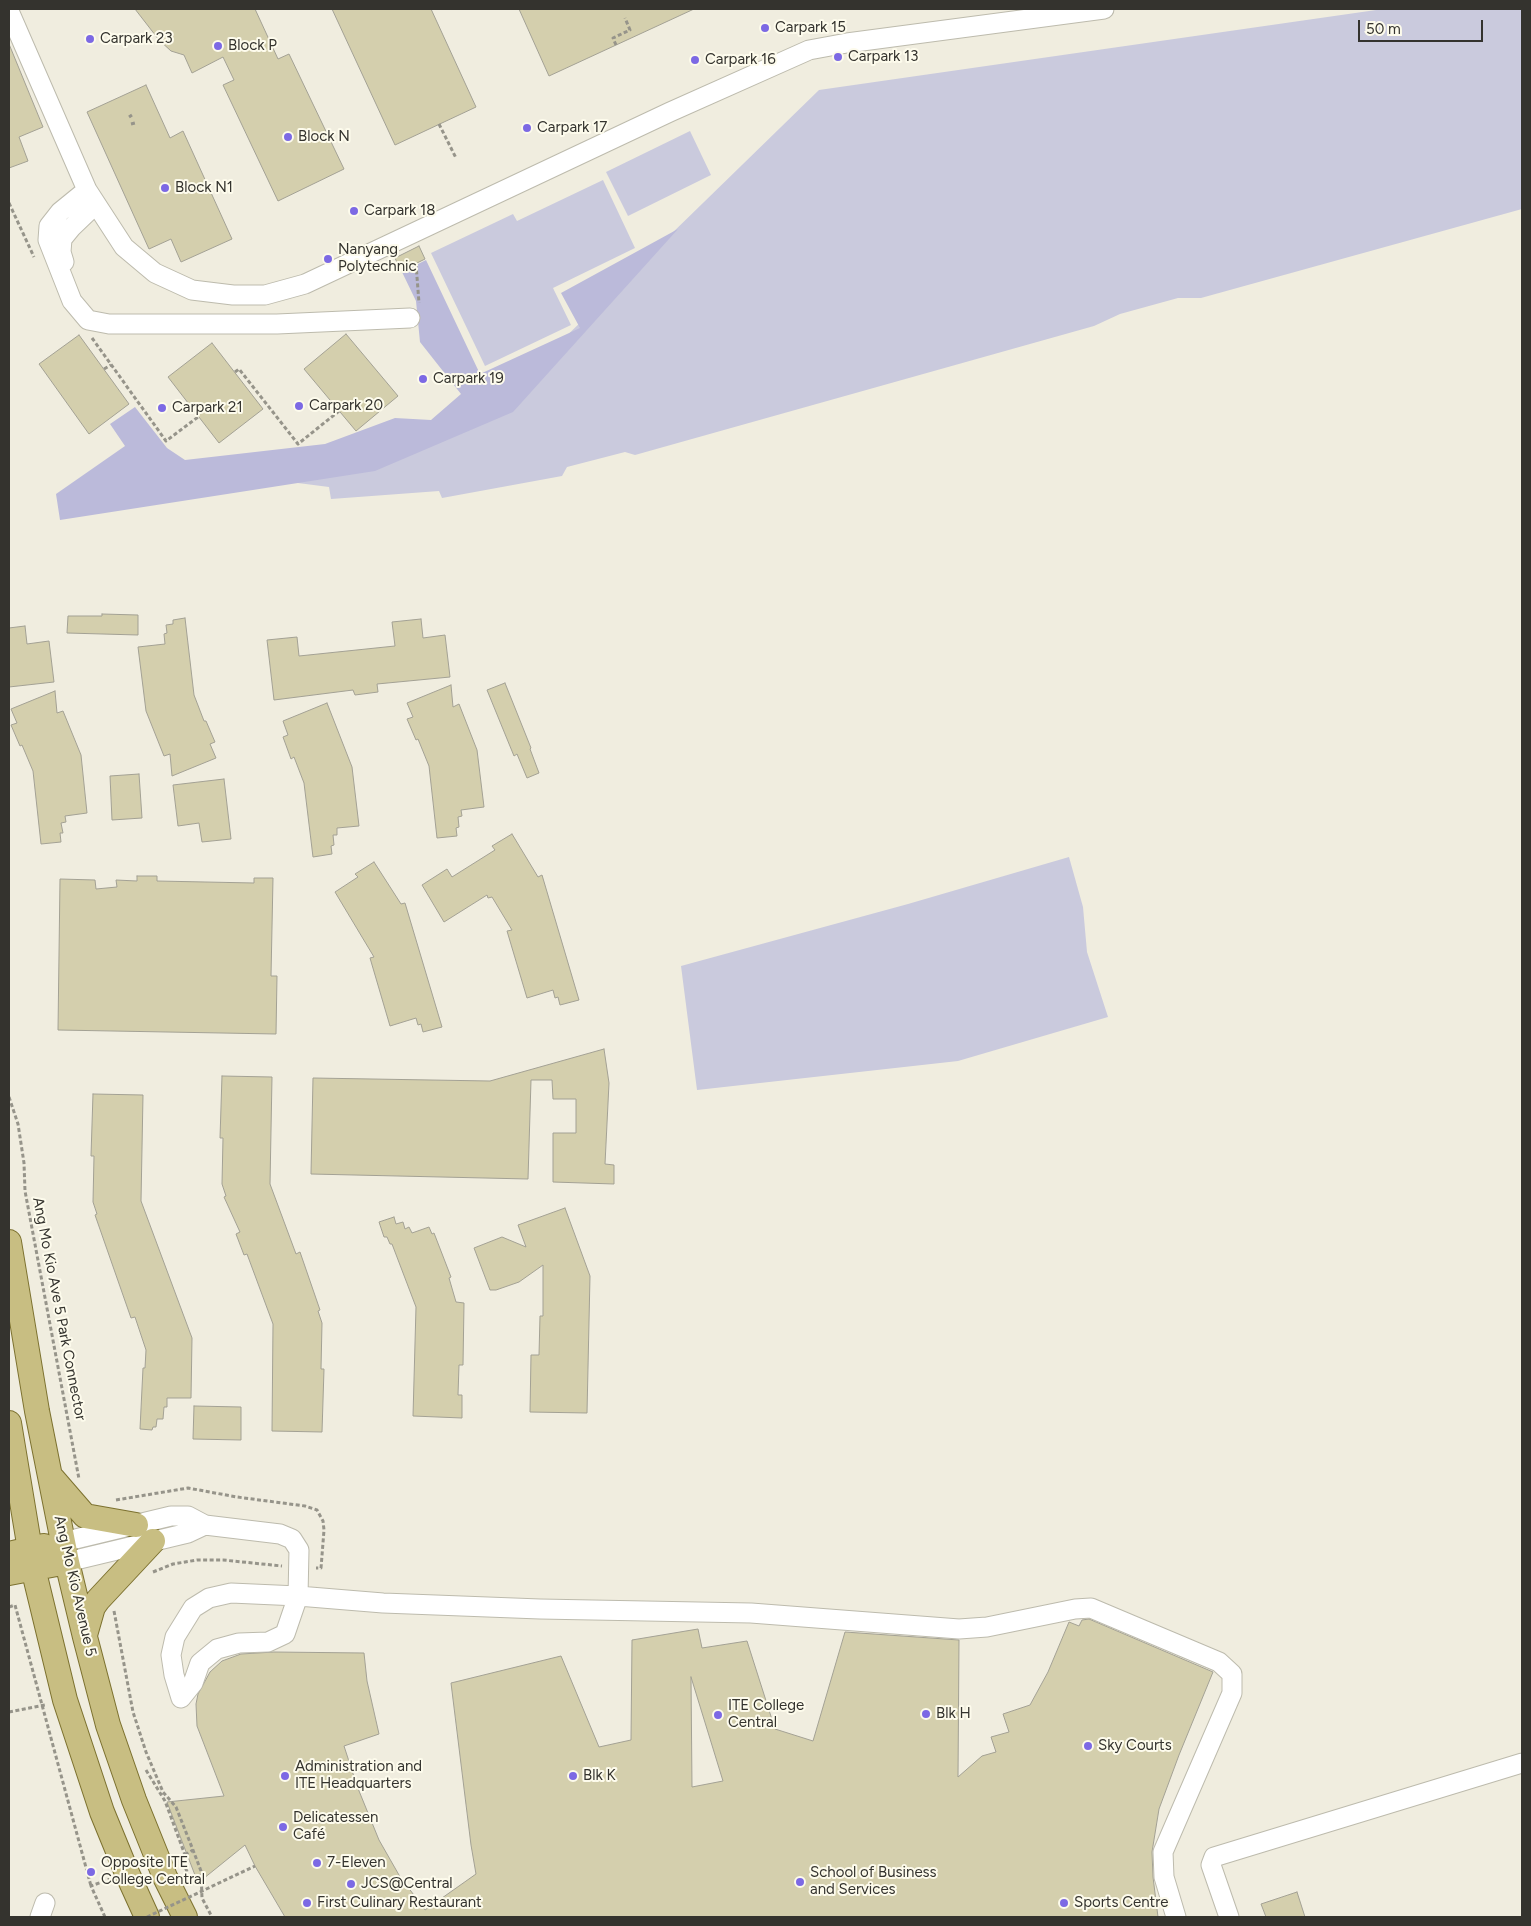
<!DOCTYPE html>
<html>
<head>
<meta charset="utf-8">
<style>
	body { margin:0 }
	#map { position:relative; width:1531px; height:1926px; overflow:hidden; background:#f0eddf; font-family:Figtree,sans-serif }
	canvas { display:block }
	.frame { position:absolute; inset:0; border:10px solid #34332e; pointer-events:none }
	.scale { position:absolute; left:1358px; top:20px; width:125px; height:22px; box-sizing:border-box; border:2px solid #34332e; border-top:0; padding-left:6px; font-size:15px; line-height:18px; white-space:nowrap; color:#34332e; -webkit-text-stroke:4px #fdfbec; paint-order:stroke }
</style>
</head>
<body>
<div id="map">
<canvas width="1531" height="1926"></canvas>
<div class="frame"></div>
<div class="scale">50 m</div>
</div>
<script>
const g = document.querySelector('canvas').getContext('2d');
g.lineJoin = 'round';
function fillPath(path, color) { g.fillStyle = color; g.fill(path, 'evenodd'); }
const toPath = rows => new Path2D(rows.map(r => 'M' + r).join(''));
function stroke(path, color, width, dash) { g.strokeStyle = color; g.lineWidth = width; g.lineCap = dash ? 'butt' : 'round'; g.setLineDash(dash || []); g.stroke(path); }
function label(font, color, halo, rows, align = 'center') {
  g.font = font + ' Figtree,sans-serif'; g.lineWidth = 4; g.setLineDash([]); g.textBaseline = 'middle'; g.strokeStyle = halo; g.fillStyle = color; for (const [text, x, y, turn = 0] of rows) {
    g.save(); g.translate(x, y); g.rotate((+turn || 0) * Math.PI / 180); g.textAlign = isNaN(turn) ? turn : align; if (halo) g.strokeText(text, 0, 0); g.fillText(text, 0, 0); g.restore();
  }
}
fillPath(toPath([
	[1383,9,1522,9,1522,209,1201,298,1178,298,1120,314,1094,326,635,455,625,452,567,467,562,476,442,498,439,491,331,499,329,487,259,478,473,427,819,90],
	[690,131,711,175,628,216,606,172],
	[603,180,635,248,553,288,571,325,485,366,431,253,513,214,517,221],
	[1069,857,1083,907,1087,952,1108,1017,958,1061,697,1090,681,966,908,904]
]), '#cacadd');
fillPath(toPath([
	[678,229,513,412,375,471,60,520,56,494,125,446,110,424,135,407,167,448,185,460,325,444,395,418,431,420,461,394,420,342,416,301,402,272,426,260,480,374,580,328,561,293]
]), '#bbbada');
const building = toPath([
	[135,9,255,9,278,59,289,54,344,169,278,201,223,85,234,80,223,57,192,73,184,55,171,51,159,40,135,9],
	[332,9,431,9,476,107,395,145,332,9],
	[519,9,694,9,549,76,519,9],
	[9,44,43,127,19,137,28,161,9,168,9,44],
	[146,85,170,138,183,131,232,239,181,262,171,239,149,249,87,112,146,85],
	[419,246,425,259,401,271,395,258,419,246],
	[346,334,398,396,356,431,304,369,346,334],
	[79,335,129,404,89,434,39,364,79,335],
	[212,343,263,409,219,443,168,377,212,343],
	[102,614,138,615,138,635,67,633,68,616,102,616,102,614],
	[185,618,194,695,204,721,206,721,215,742,210,744,216,758,172,776,170,754,164,756,146,711,138,647,165,644,164,634,167,633,166,625,173,624,173,620,185,618],
	[421,619,423,638,445,635,450,677,377,684,378,692,355,695,353,690,274,700,267,640,297,637,299,656,395,646,392,622,421,619],
	[25,626,27,644,49,641,54,682,9,687,9,628,25,626],
	[505,683,531,748,530,749,539,773,527,778,517,754,514,756,487,690,505,683],
	[451,685,453,707,459,704,477,750,484,807,461,810,462,816,458,817,459,827,456,828,457,836,437,838,429,766,418,739,416,740,407,719,413,717,407,703,451,685],
	[55,691,57,713,63,711,81,755,87,813,65,816,66,822,61,823,63,833,60,833,61,842,41,844,33,771,22,745,20,746,11,725,17,723,11,709,55,691],
	[327,703,352,767,359,826,337,828,337,835,333,835,334,845,331,846,332,854,313,857,304,783,294,757,291,759,283,737,288,735,283,721,327,703],
	[139,774,142,818,112,820,110,776,139,774],
	[224,779,231,839,202,842,199,823,178,826,173,785,224,779],
	[512,834,538,877,542,875,579,1000,560,1005,558,997,555,998,553,990,527,998,507,931,512,930,492,897,488,898,487,895,444,922,422,885,447,869,452,877,495,850,492,846,512,834],
	[374,862,401,904,405,903,442,1027,423,1032,421,1024,418,1025,416,1018,390,1026,370,958,374,957,335,892,358,877,355,874,374,862],
	[137,876,157,876,157,881,254,883,254,878,273,878,271,976,277,976,276,1034,58,1030,60,879,95,880,96,889,117,887,116,880,137,881,137,876],
	[604,1049,609,1083,605,1164,614,1165,614,1184,553,1182,553,1133,576,1133,576,1099,553,1099,552,1080,531,1080,528,1179,311,1174,313,1078,490,1081,604,1049],
	[222,1076,272,1077,270,1184,296,1254,300,1252,320,1310,318,1311,322,1323,321,1369,324,1369,322,1432,272,1431,273,1324,247,1254,244,1255,236,1234,240,1232,224,1197,226,1196,222,1184,223,1138,220,1138,222,1076],
	[93,1094,143,1095,141,1201,192,1338,191,1398,167,1398,167,1407,164,1407,163,1419,157,1419,156,1427,153,1427,152,1430,140,1429,143,1368,145,1368,146,1350,135,1317,131,1318,95,1215,97,1214,93,1202,94,1156,91,1156,93,1094],
	[565,1208,590,1276,587,1413,530,1412,531,1355,539,1355,540,1316,543,1316,543,1265,519,1282,496,1290,490,1290,474,1248,502,1237,526,1247,518,1225,565,1208],
	[394,1217,396,1224,403,1222,405,1229,409,1227,412,1233,429,1227,432,1234,434,1233,451,1277,449,1278,456,1302,464,1303,463,1365,459,1365,458,1395,462,1395,462,1418,413,1416,416,1307,392,1244,390,1244,387,1237,384,1237,379,1222,394,1217],
	[194,1406,241,1407,241,1440,193,1439,194,1406],
	[1089,1619,1213,1672,1179,1755,1159,1809,1152,1852,1153,1877,1158,1917,285,1917,255,1866,245,1845,198,1883,167,1802,224,1796,197,1726,196,1704,198,1694,210,1672,222,1661,241,1654,274,1652,364,1653,367,1681,379,1734,344,1746,357,1786,379,1840,399,1875,425,1910,476,1874,471,1845,451,1683,561,1656,599,1747,631,1740,632,1640,698,1629,702,1648,747,1641,775,1729,813,1741,845,1632,959,1640,958,1777,982,1756,996,1752,991,1737,1009,1732,1003,1714,1030,1705,1048,1672,1069,1622,1079,1626,1082,1620,1089,1619],
	[691,1677,723,1781,692,1787,691,1677],
	[1297,1892,1305,1917,1266,1917,1261,1904,1297,1892]
]);
fillPath(building, '#d4cfad');
stroke(building, '#a3a194', 1);
const minor = toPath([
	[9,11,87,190,124,247,155,273,192,290,233,295,265,295,305,284,670,112,809,50,847,43,1104,9],
	[87,190,60,212,49,226,48,240,72,301,88,320,109,324,277,324,410,318],
	[64,262,61,252,62,239,71,228,95,205],
	[63,1542,171,1516,188,1516,205,1525,280,1534,292,1539,299,1550,298,1596,285,1634,268,1642,239,1643,217,1649,200,1663,193,1683,181,1698],
	[67,1562,188,1533,205,1525],
	[181,1698,174,1675,171,1655,175,1637,193,1608,209,1598,231,1593,298,1596,383,1603,540,1609,751,1613,959,1629,987,1627,1075,1609,1091,1608,1219,1662,1232,1674,1232,1693,1163,1852,1164,1877,1176,1917],
	[40,1917,45,1903],
	[1229,1917,1211,1865,1214,1857,1522,1763]
]);
const major = toPath([
	[9,1242,37,1411,67,1562,85,1637,108,1725,134,1800,165,1877,185,1917],
	[9,1423,33,1568,65,1700,102,1812,127,1873,147,1917],
	[53,1479,85,1516,136,1525],
	[9,1554,44,1546],
	[9,1573,67,1562],
	[85,1635,93,1607,98,1600,153,1541]
]);
stroke(minor, '#bdbbad', 21);
stroke(major, '#7c712f', 26);
stroke(toPath([
	[616,45,613,38,630,30,625,18],
	[129,117,132,115],
	[131,124,135,123],
	[439,124,456,158],
	[9,203,34,257],
	[416,264,419,303],
	[92,338,166,441,198,417],
	[104,369,111,365],
	[235,372,239,369,298,444,339,411],
	[9,1097,18,1124,24,1163,25,1191,79,1479],
	[116,1500,188,1488,237,1497,305,1506,317,1510,323,1521,324,1530,321,1568,316,1568],
	[153,1572,173,1564,197,1560,223,1560,282,1566],
	[9,1607,15,1605,91,1886],
	[114,1611,133,1712,146,1752,163,1792,176,1807,193,1850,201,1871,202,1898,212,1917],
	[9,1712,45,1705],
	[146,1770,165,1801,185,1855,183,1862,181,1864],
	[185,1855,193,1850],
	[183,1862,188,1874],
	[105,1917,91,1886,110,1879]
]), '#96948a', 3, [4, 2.5]);
stroke(minor, '#fff', 19);
stroke(major, '#c8be82', 24);
stroke(toPath([
	[147,1917,255,1866]
]), '#96948a', 3, [4, 2.5]);
for (const [x, y, r, color] of [
	[765,28,5,"#7c69e4"],
	[90,39,5,"#7c69e4"],
	[218,46,5,"#7c69e4"],
	[838,57,5,"#7c69e4"],
	[695,60,5,"#7c69e4"],
	[527,128,5,"#7c69e4"],
	[288,137,5,"#7c69e4"],
	[165,188,5,"#7c69e4"],
	[354,211,5,"#7c69e4"],
	[328,259,5,"#7c69e4"],
	[423,379,5,"#7c69e4"],
	[299,406,5,"#7c69e4"],
	[162,408,5,"#7c69e4"],
	[926,1714,5,"#7c69e4"],
	[718,1715,5,"#7c69e4"],
	[1088,1746,5,"#7c69e4"],
	[285,1776,5,"#7c69e4"],
	[573,1776,5,"#7c69e4"],
	[283,1827,5,"#7c69e4"],
	[317,1863,5,"#7c69e4"],
	[91,1872,5,"#7c69e4"],
	[800,1882,5,"#7c69e4"],
	[351,1884,5,"#7c69e4"],
	[307,1903,5,"#7c69e4"],
	[1064,1903,5,"#7c69e4"]
]) { const dot = new Path2D(); dot.arc(x, y, r, 0, 2 * Math.PI); g.fillStyle = color; g.fill(dot); stroke(dot, '#fdfbec', 2); }
label('15px', '#34332e', '#fdfbec', [
	["Carpark 15",775,28],
	["Carpark 23",100,39],
	["Block P",228,46],
	["Carpark 13",848,57],
	["Carpark 16",705,60],
	["Carpark 17",537,128],
	["Block N",298,137],
	["Block N1",175,188],
	["Carpark 18",364,211],
	["Nanyang",338,250],
	["Polytechnic",338,267],
	["Carpark 19",433,379],
	["Carpark 20",309,406],
	["Carpark 21",172,408],
	["ITE College",728,1706],
	["Central",728,1723],
	["Blk H",936,1714],
	["Sky Courts",1098,1746],
	["Administration and",295,1767],
	["ITE Headquarters",295,1784],
	["Blk K",583,1776],
	["Delicatessen",293,1818],
	["Café",293,1835],
	["Opposite ITE",101,1863],
	["College Central",101,1880],
	["7-Eleven",327,1863],
	["School of Business",810,1873],
	["and Services",810,1890],
	["JCS@Central",361,1884],
	["First Culinary Restaurant",317,1903],
	["Sports Centre",1074,1903]
], 'left');
label('15px', '#34332e', '#fdfbec', [
	["Ang Mo Kio Ave 5 Park Connector",59,1309,79],
	["Ang Mo Kio Avenue 5",75,1586,77]
]);
</script>
</body>
</html>
